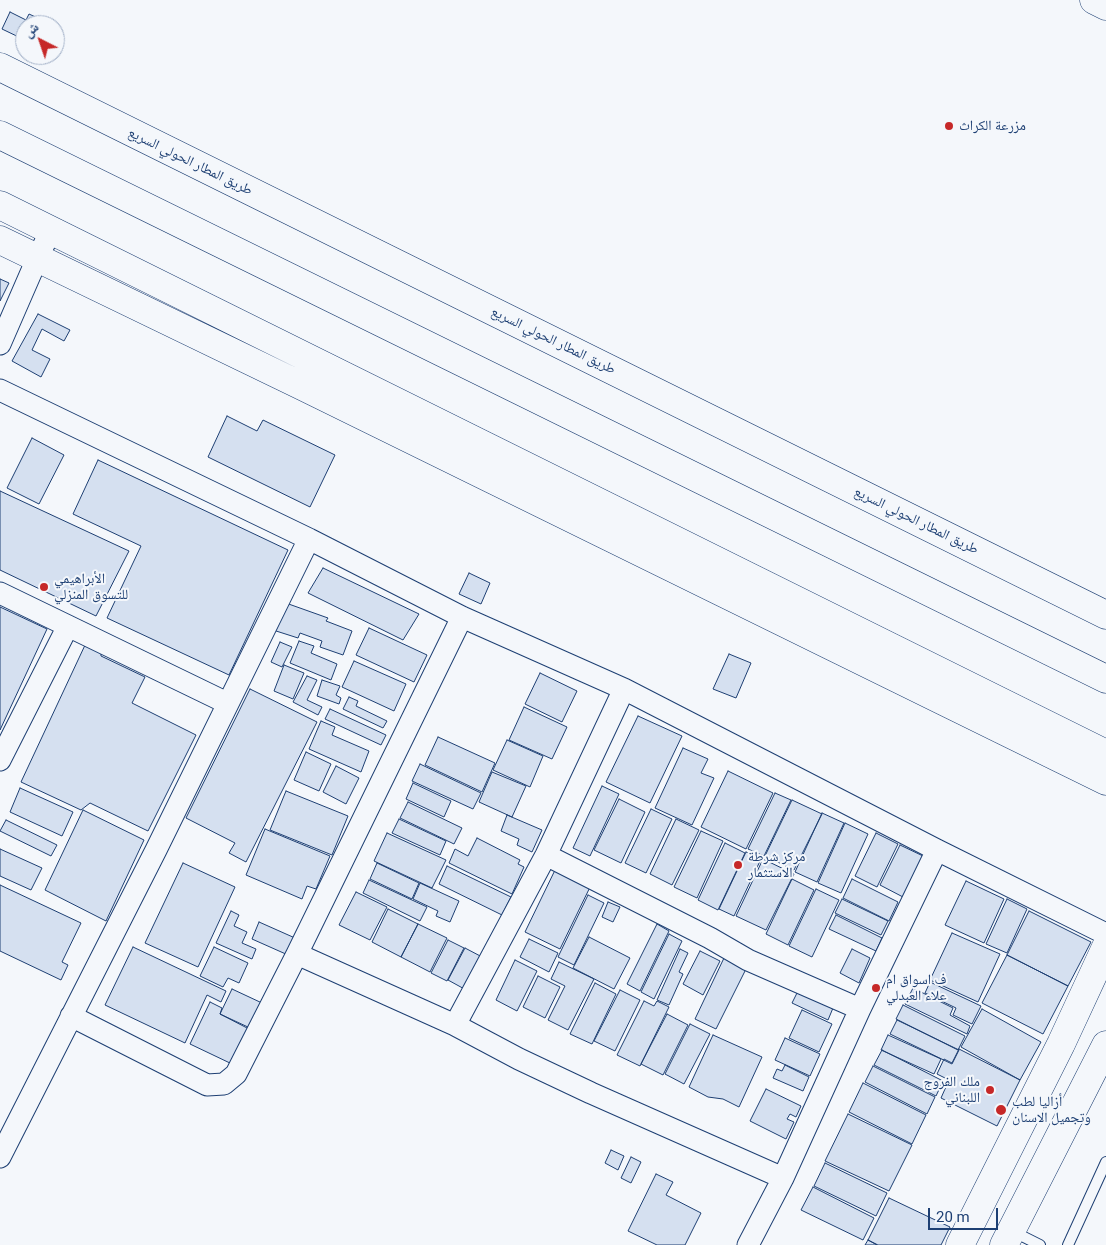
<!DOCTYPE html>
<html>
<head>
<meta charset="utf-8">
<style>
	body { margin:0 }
	#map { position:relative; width:1106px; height:1245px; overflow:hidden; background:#f4f7fb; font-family:Roboto,"Noto Naskh Arabic",sans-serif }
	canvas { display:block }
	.north { position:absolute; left:15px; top:15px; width:50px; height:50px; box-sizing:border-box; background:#f4f7fb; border:1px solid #9eadc5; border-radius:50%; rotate:319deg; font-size:14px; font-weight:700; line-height:20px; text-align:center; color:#1d3f73 }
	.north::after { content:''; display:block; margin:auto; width:18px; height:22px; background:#c62828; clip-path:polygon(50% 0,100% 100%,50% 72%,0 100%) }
	.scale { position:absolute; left:928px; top:1208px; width:70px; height:22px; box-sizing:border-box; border:2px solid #1d3f73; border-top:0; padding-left:6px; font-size:15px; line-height:18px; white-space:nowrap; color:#1d3f73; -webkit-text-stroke:4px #f4f7fb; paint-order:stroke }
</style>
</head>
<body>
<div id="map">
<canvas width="1106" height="1245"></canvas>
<div class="north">ش</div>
<div class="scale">20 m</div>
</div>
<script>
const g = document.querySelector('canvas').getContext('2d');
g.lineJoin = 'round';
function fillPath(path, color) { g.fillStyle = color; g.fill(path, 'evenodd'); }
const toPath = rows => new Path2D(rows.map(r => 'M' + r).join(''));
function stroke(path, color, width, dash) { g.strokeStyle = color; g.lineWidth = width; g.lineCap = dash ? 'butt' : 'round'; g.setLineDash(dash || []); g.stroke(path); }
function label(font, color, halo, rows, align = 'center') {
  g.font = font + ' Roboto,"Noto Naskh Arabic",sans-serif'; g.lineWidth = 4; g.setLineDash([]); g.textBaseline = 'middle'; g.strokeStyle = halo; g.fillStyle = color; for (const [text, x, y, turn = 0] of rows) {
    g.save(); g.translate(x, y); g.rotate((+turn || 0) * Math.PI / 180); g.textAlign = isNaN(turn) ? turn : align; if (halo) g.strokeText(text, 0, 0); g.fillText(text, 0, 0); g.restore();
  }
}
const building = toPath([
	[10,12,26,20,29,14,53,25,25,25,25,40,2,29,10,12],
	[55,26,62,30,55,44,55,26],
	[0,279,9,283,0,301,0,279],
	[38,314,70,330,64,341,42,329,32,350,50,359,41,377,12,361,38,314],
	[227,416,257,431,263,420,335,455,310,507,208,457,227,416],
	[32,438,64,455,39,504,7,488,32,438],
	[98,460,288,550,229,675,107,618,141,546,73,514,98,460],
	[0,491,129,551,96,616,0,570,0,491],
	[323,568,419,614,403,640,308,593,323,568],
	[469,573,490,583,481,604,459,594,469,573],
	[283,602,328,618,326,621,352,631,343,655,320,647,322,641,300,633,298,638,273,630,283,602],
	[0,607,47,629,0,730,0,607],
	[369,628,427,655,414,682,356,655,369,628],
	[299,641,314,646,311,653,337,664,331,680,290,663,299,641],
	[280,642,292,647,282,667,271,662,280,642],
	[86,643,101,650,101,656,145,677,132,703,196,735,148,831,90,803,81,810,21,782,86,643],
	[729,654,751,663,736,698,713,689,729,654],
	[354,661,406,684,394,711,342,687,354,661],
	[284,665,304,673,293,699,274,691,284,665],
	[540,673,577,691,562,722,525,704,540,673],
	[307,676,317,680,307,700,322,707,318,715,293,702,307,676],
	[322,680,340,686,336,695,341,698,339,704,317,696,322,680],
	[250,689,317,722,246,862,229,853,235,843,186,818,250,689],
	[349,697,358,701,356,706,387,721,383,728,343,709,349,697],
	[524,707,567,727,552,759,509,740,524,707],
	[330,709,386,735,381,745,325,719,330,709],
	[638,716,682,736,650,803,606,782,638,716],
	[321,721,335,727,332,735,369,751,361,772,309,749,321,721],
	[438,737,495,763,482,792,425,765,438,737],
	[507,740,543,756,530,787,493,770,507,740],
	[683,748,708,759,701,773,714,778,692,825,655,808,683,748],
	[306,752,331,764,319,791,294,780,306,752],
	[420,764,481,793,473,809,412,781,420,764],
	[336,766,359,778,346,804,323,792,336,766],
	[728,771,773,793,746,849,701,827,728,771],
	[492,772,526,786,512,817,479,802,492,772],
	[413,783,451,801,444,817,406,799,413,783],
	[602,786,619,794,590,856,573,848,602,786],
	[20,788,73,812,62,836,10,812,20,788],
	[286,791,348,816,332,855,270,830,286,791],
	[775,793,791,800,764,856,748,849,775,793],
	[619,799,645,812,621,863,594,850,619,799],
	[792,800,822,814,794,870,765,856,792,800],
	[408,802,462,828,454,844,400,818,408,802],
	[651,809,672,819,646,873,625,863,651,809],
	[83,810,144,840,106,921,45,890,83,810],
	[822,813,844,823,817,882,795,872,822,813],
	[507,815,542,830,532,852,517,845,519,839,501,831,507,815],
	[399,819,446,841,440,855,392,833,399,819],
	[676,819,699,830,672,885,650,874,676,819],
	[6,820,57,845,51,856,0,831,6,820],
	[845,823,868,834,841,893,818,883,845,823],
	[265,829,330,856,316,889,307,886,302,899,246,875,265,829],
	[701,831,723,841,697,898,674,887,701,831],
	[387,833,446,860,432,888,374,861,387,833],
	[876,833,898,844,877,887,855,876,876,833],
	[477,838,520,860,518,864,524,867,512,894,449,863,455,849,468,856,477,838],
	[725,843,745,853,718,910,698,900,725,843],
	[900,845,923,856,903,897,880,885,900,845],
	[0,849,42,868,31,890,0,876,0,849],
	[746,852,761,859,734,916,719,909,746,852],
	[763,859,794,874,766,930,736,916,763,859],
	[183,863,235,887,198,967,145,943,183,863],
	[377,863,419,883,412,899,370,879,377,863],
	[447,866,511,897,502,915,439,884,447,866],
	[557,866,592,883,560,949,525,932,557,866],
	[792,879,814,890,788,945,766,934,792,879],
	[852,879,898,902,889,921,843,898,852,879],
	[369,880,427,907,420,921,363,893,369,880],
	[966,881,1004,899,984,943,945,925,966,881],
	[420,883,459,901,450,922,436,916,438,911,413,899,420,883],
	[0,885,81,923,62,962,68,965,61,980,0,951,0,885],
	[816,889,839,900,812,957,789,946,816,889],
	[356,892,387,907,370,940,339,925,356,892],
	[588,895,604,903,574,965,558,957,588,895],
	[842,899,888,921,881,935,835,913,842,899],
	[1007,899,1027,909,1007,953,986,944,1007,899],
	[608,902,620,907,613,922,602,917,608,902],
	[388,909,418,924,401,957,372,942,388,909],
	[231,911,239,915,234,926,247,932,242,943,256,949,252,959,216,943,231,911],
	[1029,911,1091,942,1068,986,1007,955,1029,911],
	[836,915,882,938,876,951,829,929,836,915],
	[259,922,295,938,288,955,252,939,259,922],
	[418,924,447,938,430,972,401,957,418,924],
	[657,924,669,931,640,991,627,984,657,924],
	[952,933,1000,954,978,1002,930,980,952,933],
	[669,934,682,941,654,999,641,992,669,934],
	[589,937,630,958,614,989,573,968,589,937],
	[529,939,558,953,549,972,520,957,529,939],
	[448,940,464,948,447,981,431,973,448,940],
	[133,947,226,991,221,1002,207,995,185,1043,105,1005,133,947],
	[214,947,248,963,239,983,228,978,223,987,200,976,214,947],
	[465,948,484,958,468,991,448,980,465,948],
	[680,949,688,953,679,972,683,974,669,1005,657,1000,680,949],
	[852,949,870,958,859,983,840,973,852,949],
	[700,951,720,961,703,995,683,984,700,951],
	[1007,955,1068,986,1043,1034,982,1003,1007,955],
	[724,958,746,969,716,1029,695,1019,724,958],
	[515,960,537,971,517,1011,496,1000,515,960],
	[559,962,594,979,568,1030,548,1020,565,986,551,979,559,962],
	[538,976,560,987,545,1018,523,1007,538,976],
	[930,982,981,1006,972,1024,953,1015,956,1008,925,993,930,982],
	[595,983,616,994,592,1044,570,1034,595,983],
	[913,988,953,1008,950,1015,970,1026,967,1034,905,1004,913,988],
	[232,989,262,1003,250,1028,220,1014,232,989],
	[620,990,640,1000,615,1051,594,1041,620,990],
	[798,991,833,1008,828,1020,792,1003,798,991],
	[644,1001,654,1006,657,1001,669,1007,640,1066,617,1055,644,1001],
	[210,1002,222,1008,220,1014,249,1029,232,1064,190,1044,210,1002],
	[903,1005,965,1036,958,1050,896,1019,903,1005],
	[982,1009,1041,1042,1020,1080,961,1047,982,1009],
	[802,1010,832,1024,819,1052,789,1038,802,1010],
	[667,1014,688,1025,663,1075,641,1064,667,1014],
	[897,1020,959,1050,952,1064,890,1034,897,1020],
	[690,1024,710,1034,684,1084,665,1074,690,1024],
	[713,1035,762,1057,739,1107,723,1099,708,1097,689,1087,713,1035],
	[888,1035,941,1059,934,1074,881,1050,888,1035],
	[785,1038,820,1054,810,1076,775,1060,785,1038],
	[959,1049,1020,1080,997,1126,941,1098,949,1080,937,1074,944,1059,952,1063,959,1049],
	[882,1050,943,1081,936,1096,874,1065,882,1050],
	[785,1065,809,1077,803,1091,773,1078,777,1069,782,1071,785,1065],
	[873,1066,935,1097,927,1114,865,1082,873,1066],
	[863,1083,926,1115,912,1144,849,1112,863,1083],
	[766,1089,801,1106,796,1117,790,1114,787,1119,794,1122,786,1139,750,1121,766,1089],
	[848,1114,912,1145,889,1191,825,1161,848,1114],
	[611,1150,624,1156,618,1170,605,1163,611,1150],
	[631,1157,641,1162,631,1183,621,1178,631,1157],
	[825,1163,887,1193,876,1216,814,1186,825,1163],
	[656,1174,673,1182,666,1195,701,1213,685,1245,657,1245,628,1231,656,1174],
	[813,1187,874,1218,863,1240,801,1210,813,1187],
	[889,1198,950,1227,941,1245,878,1245,868,1240,889,1198],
	[868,1240,877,1245,865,1245,868,1240]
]);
fillPath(building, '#d5e0f0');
stroke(building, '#1d3f73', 1);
const lane = toPath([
	[1012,1231,1040,1245],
	[1068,1245,1106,1162]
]);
const street = toPath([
	[0,344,37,259,51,230],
	[0,390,309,539,462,617,624,689,937,850,1106,934],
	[0,593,227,703],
	[0,760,68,626],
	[546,855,710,938,748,960,860,1009],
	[297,954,455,1025,519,1059,591,1093,783,1178],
	[71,1016,207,1085,224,1084,236,1074,297,954,462,617],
	[455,1025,546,855,624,689],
	[0,1157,156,850,309,539],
	[748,1245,783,1178,860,1009,937,850]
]);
const secondary = toPath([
	[1094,0,1106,6],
	[0,205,1106,754],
	[0,240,302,386,1106,781],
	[960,1245,1061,1044,1106,947],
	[1004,1245,1106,1045]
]);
const highway = toPath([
	[0,67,1106,615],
	[0,135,1106,679]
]);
stroke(lane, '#1d3f73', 12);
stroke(street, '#1d3f73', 23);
stroke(secondary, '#1d3f73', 29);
stroke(highway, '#1d3f73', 29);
stroke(lane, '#f4f7fb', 10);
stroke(street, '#f4f7fb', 21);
stroke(secondary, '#f4f7fb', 28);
stroke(highway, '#f4f7fb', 28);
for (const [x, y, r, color] of [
	[949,126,5,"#c62828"],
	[44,587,5,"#c62828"],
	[738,865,5,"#c62828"],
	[876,988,5,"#c62828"],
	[990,1090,5,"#c62828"],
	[1001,1110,6,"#c62828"]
]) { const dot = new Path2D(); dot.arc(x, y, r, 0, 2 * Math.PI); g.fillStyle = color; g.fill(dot); stroke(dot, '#f4f7fb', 2); }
label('14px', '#1d3f73', '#f4f7fb', [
	["مزرعة الكراث",959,126],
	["الأبراهيمي",54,579],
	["للتسوق المنزلي",54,595],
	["مركز شرطة",748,857],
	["الاستثمار",748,873],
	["ف اسواق ام",886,980],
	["علاء العبدلي",886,996],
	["ملك الفروج",980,1082,"right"],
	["اللبناني",980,1098,"right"],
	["أزاليا لطب",1012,1102],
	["وتجميل الاسنان",1012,1118]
], 'left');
label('14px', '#1d3f73', '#f4f7fb', [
	["طريق المطار الحولي السريع",190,162,26],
	["طريق المطار الحولي السريع",553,341,26],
	["طريق المطار الحولي السريع",916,521,26]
]);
</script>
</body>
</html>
